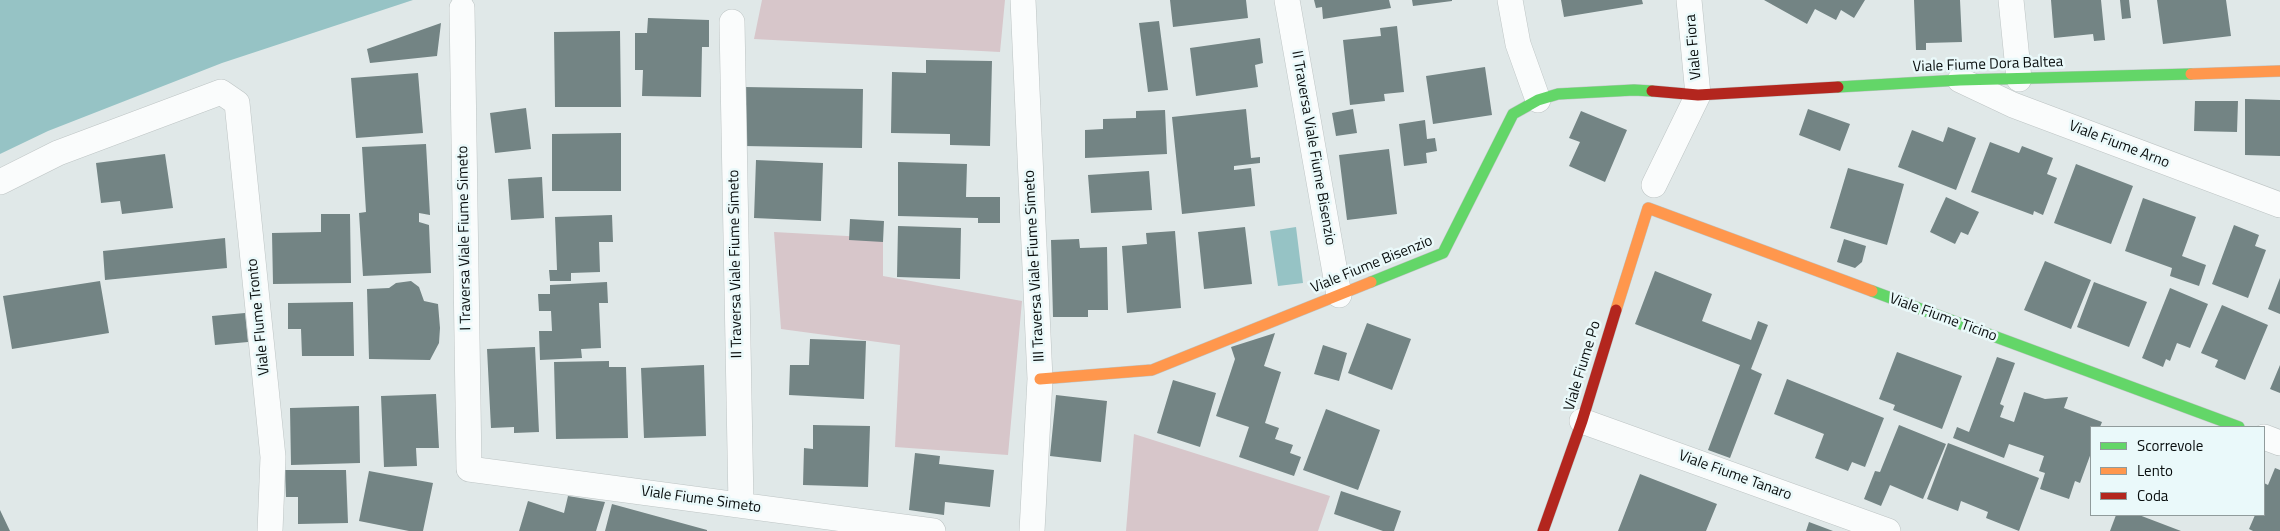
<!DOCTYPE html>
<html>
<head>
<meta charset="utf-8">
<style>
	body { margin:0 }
	#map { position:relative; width:2280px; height:531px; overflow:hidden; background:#e0e8e8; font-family:"Titillium Web",sans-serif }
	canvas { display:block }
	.legend { position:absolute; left:2090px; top:426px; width:175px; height:90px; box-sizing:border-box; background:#eaf9fa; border:1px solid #909b9b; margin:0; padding:6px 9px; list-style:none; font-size:15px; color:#080d0d }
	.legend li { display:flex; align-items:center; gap:10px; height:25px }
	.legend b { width:25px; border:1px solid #909b9b }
</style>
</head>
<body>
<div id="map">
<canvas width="2280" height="531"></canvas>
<ul class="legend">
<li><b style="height:6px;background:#63d668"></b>Scorrevole</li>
<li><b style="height:6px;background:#ff974d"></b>Lento</li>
<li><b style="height:6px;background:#b3261e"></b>Coda</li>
</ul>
</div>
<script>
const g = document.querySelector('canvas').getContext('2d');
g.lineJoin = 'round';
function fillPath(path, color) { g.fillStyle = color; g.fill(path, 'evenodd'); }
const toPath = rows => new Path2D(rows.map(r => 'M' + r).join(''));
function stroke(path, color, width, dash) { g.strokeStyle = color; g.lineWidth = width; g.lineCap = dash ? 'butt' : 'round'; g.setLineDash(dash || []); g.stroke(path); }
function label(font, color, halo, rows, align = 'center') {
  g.font = font + ' "Titillium Web",sans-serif'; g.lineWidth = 5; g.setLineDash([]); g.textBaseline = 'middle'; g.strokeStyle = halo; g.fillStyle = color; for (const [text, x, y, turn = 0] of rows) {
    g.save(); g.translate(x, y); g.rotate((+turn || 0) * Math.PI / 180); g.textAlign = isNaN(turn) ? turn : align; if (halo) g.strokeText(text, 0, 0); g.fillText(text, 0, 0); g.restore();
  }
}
fillPath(toPath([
	[762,0,1005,0,1000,52,754,39],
	[774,232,883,238,883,276,1022,301,1008,455,895,447,900,345,781,329],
	[1134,434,1330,496,1318,531,1126,531]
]), '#d7c6ca');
fillPath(toPath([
	[0,0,413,0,222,63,48,131,0,154],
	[1296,227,1303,283,1278,286,1270,231]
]), '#96c3c5');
fillPath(toPath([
	[1170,0,1246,0,1248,18,1173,27],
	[1314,0,1389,0,1391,8,1323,19,1322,7,1316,8],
	[1412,0,1452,0,1452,1,1413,6],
	[1561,0,1642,0,1643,4,1564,17],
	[1764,0,1865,0,1854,18,1841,10,1836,20,1815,9,1807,24],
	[1914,0,1960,0,1962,42,1926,43,1926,50,1916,50],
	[2051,0,2101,0,2105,40,2094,41,2093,34,2054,38],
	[2120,0,2129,0,2131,18,2122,19],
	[2157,0,2226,0,2231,36,2163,44],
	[648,18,709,20,709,47,702,47,701,97,642,96,643,70,635,70,635,33,647,33],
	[1159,21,1168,90,1148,92,1139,23],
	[441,23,437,56,370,63,367,49],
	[1397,26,1404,92,1384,94,1385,101,1350,105,1343,40,1381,36,1380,28],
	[620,31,621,107,555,107,554,32],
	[1260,38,1263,63,1255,65,1258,87,1196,96,1190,48],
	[926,60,992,61,990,146,950,145,950,134,891,133,892,72,926,73],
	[1485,67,1492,115,1433,124,1426,76],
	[418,73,423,133,356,138,351,78],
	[744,87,863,89,862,148,743,146],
	[2245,99,2280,100,2280,156,2245,155],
	[2195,101,2238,101,2237,132,2194,131],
	[526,108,531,149,495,153,490,113],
	[1246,109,1251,158,1260,157,1260,163,1234,166,1234,170,1251,168,1255,206,1182,214,1172,117],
	[1353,109,1357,133,1336,136,1332,113],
	[1808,109,1850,124,1840,151,1799,135],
	[1165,110,1167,154,1085,158,1085,130,1103,129,1103,119,1136,118,1136,111],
	[1581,111,1627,130,1605,182,1569,166,1580,142,1569,138],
	[1425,120,1427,139,1435,138,1437,151,1426,153,1427,163,1404,166,1399,124],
	[1948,127,1976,138,1956,190,1898,167,1912,130,1943,142],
	[621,133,621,191,552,191,552,134],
	[1990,142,2019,153,2022,146,2053,158,2047,174,2057,178,2043,215,2034,211,2033,215,1971,192],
	[426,144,430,215,419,213,419,222,429,225,431,273,363,276,359,213,366,212,362,147],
	[1389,149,1397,214,1347,220,1339,155],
	[165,154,173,208,122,214,120,201,101,203,96,163],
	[756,160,823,163,821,221,754,218],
	[898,162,967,164,966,197,1000,197,1000,223,978,223,978,218,898,216],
	[2076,164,2133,186,2111,244,2054,223],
	[1848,168,1904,184,1887,245,1830,228],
	[1149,171,1152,210,1091,213,1088,175],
	[542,177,544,218,511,220,508,179],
	[1946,197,1979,212,1968,235,1961,232,1955,244,1930,232],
	[2143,198,2196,217,2182,256,2206,265,2199,286,2170,276,2172,268,2125,251],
	[321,214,350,214,351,283,273,284,272,233,321,232],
	[612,215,613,242,599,242,600,272,571,273,571,281,550,281,549,270,557,270,555,217],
	[850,219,884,221,883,242,849,240],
	[2234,225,2259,235,2255,246,2266,250,2248,298,2212,284],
	[898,226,961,228,960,279,897,277],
	[1245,227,1252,284,1204,289,1198,232],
	[1175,231,1181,308,1127,313,1122,246,1147,244,1146,233],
	[225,238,227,268,105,280,103,251],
	[1079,239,1080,248,1107,247,1108,310,1088,310,1088,317,1053,317,1051,240],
	[1844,239,1866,246,1862,262,1855,268,1837,262],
	[2045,261,2091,280,2071,329,2024,310],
	[1655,271,1712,294,1702,321,1751,340,1758,321,1768,325,1751,369,1762,374,1730,458,1708,450,1740,365,1635,324],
	[2280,278,2280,314,2268,309],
	[100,281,109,333,12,349,3,296],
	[411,281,419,287,424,301,438,304,440,328,439,343,430,360,369,359,367,289,389,288,396,283],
	[607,282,608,303,599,303,601,348,581,349,582,358,540,360,539,331,552,331,551,311,539,311,538,294,550,294,550,285],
	[2094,282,2147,302,2129,347,2077,327],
	[2170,288,2208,304,2190,348,2177,343,2170,361,2166,359,2163,367,2142,358],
	[353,302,354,356,302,356,301,329,288,329,288,303],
	[2222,305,2268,325,2245,380,2215,367,2218,360,2201,353],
	[245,313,248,342,215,345,212,316],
	[1367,323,1411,339,1392,390,1348,373],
	[1275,333,1264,366,1281,372,1265,423,1279,428,1275,439,1293,445,1290,453,1301,457,1294,476,1239,457,1249,427,1216,416,1235,359,1231,347],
	[810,339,866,341,864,399,789,395,790,365,809,365],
	[1323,345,1347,353,1339,381,1314,374],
	[535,347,539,432,514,433,514,427,491,428,487,349],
	[1897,352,1962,376,1942,429,1893,410,1895,405,1879,399],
	[1997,357,2015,363,2000,404,2004,406,2000,417,2014,422,2024,392,2045,399,2068,397,2064,408,2102,422,2100,427,2091,427,2091,453,2080,483,2075,481,2069,499,2040,489,2045,473,2039,471,2044,456,2009,444,2004,458,1953,438,1957,427,1969,432],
	[609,361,609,367,626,367,628,438,556,439,554,362],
	[704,365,706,436,644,438,641,368],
	[2280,365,2280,393,2270,389],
	[1787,379,1884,418,1865,467,1852,462,1848,471,1815,458,1824,434,1774,414],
	[1173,380,1216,393,1200,447,1157,433],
	[436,394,439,448,416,448,417,466,384,467,381,396],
	[1056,395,1107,401,1101,462,1050,456],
	[359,406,360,463,291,465,290,408],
	[1326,409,1380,430,1358,490,1303,470],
	[813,425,870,426,868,487,803,485,804,448,813,449],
	[1899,425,1946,444,1923,499,1890,485,1881,506,1864,499,1875,471,1880,472],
	[1948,443,2039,478,2019,531,1986,518,1988,512,1961,501,1958,511,1927,499],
	[915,453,940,456,939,464,994,470,990,507,945,502,944,515,909,510],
	[2275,468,2280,470,2280,531,2253,531,2249,529,2255,515,2264,515,2264,483,2268,485],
	[285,470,346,470,348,523,298,524,298,497,286,497],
	[369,471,433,483,423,531,409,531,359,521],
	[1640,474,1717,504,1706,531,1618,531],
	[1341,491,1401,511,1394,531,1383,531,1334,514],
	[568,496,605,502,596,531,519,531,528,501,564,513],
	[612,504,707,530,707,531,605,531],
	[0,510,10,531,0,531],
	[2116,515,2139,515,2181,531,2110,531],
	[1809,522,1833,531,1806,531]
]), '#738484');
const street = toPath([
	[1023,0,1040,379,1032,531],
	[1287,0,1339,295],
	[1510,0,1518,44,1538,100],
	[2011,0,2019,79],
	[462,8,469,469,933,531],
	[732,22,741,505],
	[1960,80,2013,105,2280,205],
	[0,182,58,153,221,92,237,103,273,457,270,531],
	[1654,185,1698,95,1689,0],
	[1582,421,1888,531],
	[2264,437,2280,443]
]);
const fast = toPath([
	[1838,87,1960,80,2191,74],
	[1371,282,1443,253,1513,114,1538,100,1558,94,1634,90,1652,91],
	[1872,291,2239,427]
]);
const slow = toPath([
	[2191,74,2280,71],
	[1616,310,1648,208,1872,291],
	[1040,379,1152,370,1371,282]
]);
const jam = toPath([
	[1652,91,1698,95,1838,87],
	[1543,531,1582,421,1616,310]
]);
stroke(street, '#bdc4c4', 26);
stroke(fast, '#bdc4c4', 12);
stroke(slow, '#bdc4c4', 12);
stroke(jam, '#bdc4c4', 12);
stroke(street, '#fafcfc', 25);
stroke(fast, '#63d668', 11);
stroke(slow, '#ff974d', 11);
stroke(jam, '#b3261e', 11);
label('15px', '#080d0d', '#eaf9fa', [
	["Viale Fiora",1694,47,-95],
	["Viale Fiume Dora Baltea",1988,65,-2],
	["Viale Fiume Arno",2119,145,21],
	["II Traversa Viale Fiume Bisenzio",1313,148,80],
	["I Traversa Viale Fiume Simeto",465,238,-91],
	["II Traversa Viale Fiume Simeto",736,264,-91],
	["Viale Fiume Bisenzio",1372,265,-22],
	["III Traversa Viale Fiume Simeto",1035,266,-93],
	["Viale FIume Tronto",259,317,-96],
	["Viale Fiume Ticino",1943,318,20],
	["Viale Fiume Po",1583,366,-73],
	["Viale Fiume Tanaro",1735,476,20],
	["Viale Fiume Simeto",701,500,8]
]);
</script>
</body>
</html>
